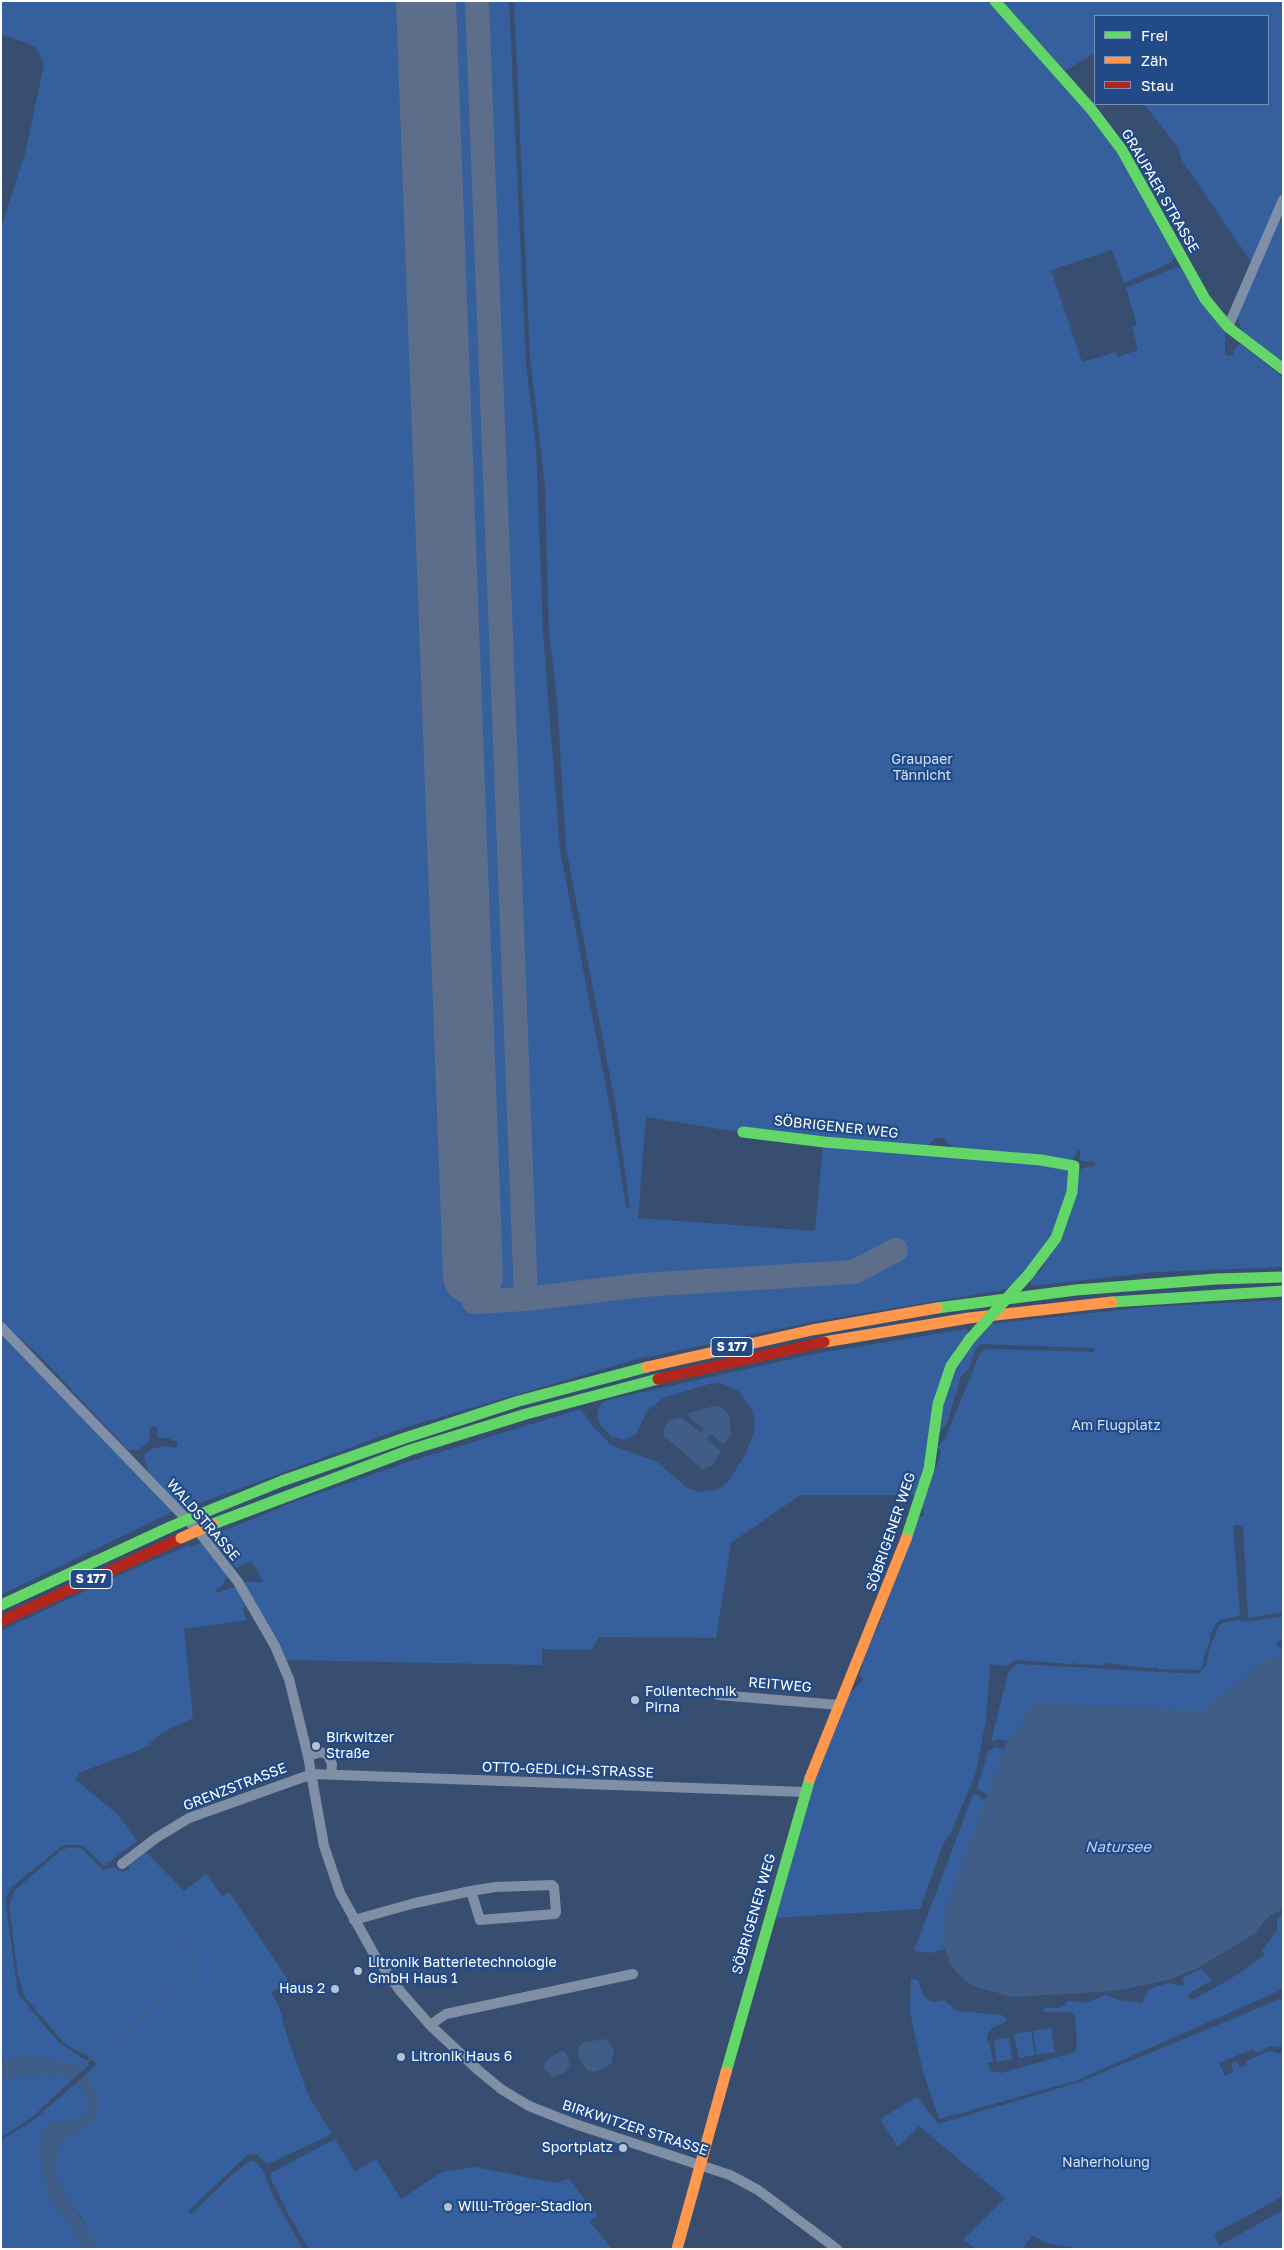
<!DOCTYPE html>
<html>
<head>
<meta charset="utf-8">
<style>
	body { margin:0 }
	#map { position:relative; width:1284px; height:2250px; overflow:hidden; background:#384e70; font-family:"Golos Text",sans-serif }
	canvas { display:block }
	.frame { position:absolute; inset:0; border:2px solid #fff; pointer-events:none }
	.legend { position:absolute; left:1094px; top:15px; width:175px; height:90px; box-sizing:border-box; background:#214a87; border:1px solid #7a92b7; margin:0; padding:6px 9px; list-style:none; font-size:15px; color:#fff }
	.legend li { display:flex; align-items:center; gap:10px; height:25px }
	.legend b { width:25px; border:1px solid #7a92b7 }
</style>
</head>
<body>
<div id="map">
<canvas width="1284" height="2250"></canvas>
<div class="frame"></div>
<ul class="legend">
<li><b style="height:6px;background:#63d668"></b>Frei</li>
<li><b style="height:6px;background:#ff974d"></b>Zäh</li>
<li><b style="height:6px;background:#b3261e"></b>Stau</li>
</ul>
</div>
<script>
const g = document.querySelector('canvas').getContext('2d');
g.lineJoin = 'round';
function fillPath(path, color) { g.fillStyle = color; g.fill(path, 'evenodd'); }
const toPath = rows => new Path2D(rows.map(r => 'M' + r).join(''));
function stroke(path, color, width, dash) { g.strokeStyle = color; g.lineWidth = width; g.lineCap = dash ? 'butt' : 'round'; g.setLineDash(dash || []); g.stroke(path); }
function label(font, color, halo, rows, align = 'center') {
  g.font = font + ' "Golos Text",sans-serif'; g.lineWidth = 4.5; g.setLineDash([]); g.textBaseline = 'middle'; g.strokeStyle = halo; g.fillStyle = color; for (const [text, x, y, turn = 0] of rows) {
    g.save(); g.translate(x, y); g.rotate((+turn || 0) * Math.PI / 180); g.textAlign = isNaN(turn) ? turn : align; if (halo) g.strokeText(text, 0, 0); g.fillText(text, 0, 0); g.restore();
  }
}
fillPath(toPath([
	[1,1,509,1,526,364,536,448,543,633,560,850,611,1113,626,1207,630,1208,617,1113,566,848,557,699,549,631,545,486,530,356,514,1,989,1,1056,74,1119,153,1175,257,1172,262,1124,283,1112,250,1051,270,1082,362,1116,352,1118,357,1138,350,1132,327,1137,325,1126,288,1176,267,1181,268,1225,333,1225,355,1233,356,1235,348,1240,344,1283,377,1283,1267,1156,1272,1031,1286,1031,1280,1042,1269,1079,1172,1082,1168,1095,1166,1095,1162,1081,1161,1079,1159,1081,1151,1078,1150,1073,1160,953,1148,943,1138,935,1138,926,1147,737,1132,646,1117,638,1218,815,1231,823,1144,1065,1166,1071,1178,1053,1235,1009,1289,816,1321,634,1360,403,1428,195,1505,193,1503,182,1508,148,1472,144,1458,146,1453,152,1449,163,1446,177,1448,178,1442,167,1438,158,1438,157,1427,150,1427,149,1441,139,1450,128,1450,41,1357,1,1321,1,228,26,150,44,64,35,46,1,34],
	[1002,1,1283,1,1283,194,1252,263,1181,159,1179,149,1144,104,1268,104,1268,16,1095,16,1095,53,1065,71],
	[1283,207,1283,363,1242,331,1237,314],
	[1283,1300,1283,1612,1248,1618,1243,1525,1233,1525,1240,1616,1222,1619,1216,1623,1209,1637,1211,1638,1205,1655,1203,1655,1203,1666,1199,1670,1158,1669,1155,1666,1155,1668,1142,1668,1142,1666,1138,1667,1106,1663,1105,1665,1092,1665,1092,1662,1089,1665,1076,1664,1075,1662,1072,1664,1015,1660,1008,1666,990,1664,986,1719,976,1772,951,1833,943,1844,920,1909,774,1918,814,1777,848,1695,863,1680,863,1677,859,1676,863,1665,861,1662,879,1624,918,1517,923,1516,924,1511,921,1508,940,1457,941,1450,937,1447,945,1439,981,1351,988,1349,1095,1352,1094,1348,982,1344,976,1348,968,1370,961,1376,947,1423,939,1433,936,1432,954,1369,990,1324,1147,1307],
	[967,1329,968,1334,956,1348,917,1495,800,1495,731,1543,716,1638,599,1637,591,1650,542,1649,542,1665,286,1660,242,1582,264,1582,251,1561,236,1568,222,1548,224,1545,216,1536,222,1534,221,1532,291,1503,408,1462,574,1411,580,1410,584,1413,594,1428,611,1445,657,1462,687,1488,700,1492,716,1490,728,1482,745,1455,753,1435,755,1422,752,1410,740,1392,721,1383,709,1384,663,1398,647,1411,636,1434,625,1440,612,1437,600,1425,597,1412,601,1404,607,1400,643,1392,819,1353],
	[1,1333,174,1511,1,1595],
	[202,1542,227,1575,223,1585,215,1590,216,1593,231,1588,236,1588,247,1606,242,1609,247,1620,184,1629,193,1718,163,1732,146,1747,79,1773,75,1779,118,1815,137,1841,104,1866,82,1845,63,1845,12,1887,5,1899,18,1994,59,2043,84,2059,89,2065,82,2071,76,2066,32,2055,1,2061,1,1631,115,1577,189,1545,190,1548],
	[1283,1616,1283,1641,1277,1641,1276,1645,1283,1650,1283,1656,1261,1662,1204,1711,1035,1703,1008,1742,999,1739,991,1741,1008,1673,1017,1664,1198,1674,1206,1666,1210,1647,1219,1626,1224,1622,1239,1620,1249,1622],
	[995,1747,1004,1749,988,1795,977,1788,988,1752],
	[976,1794,986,1801,945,1911,941,1938,945,1949,929,1953,914,1951,973,1795],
	[70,1847,82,1849,103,1870,114,1867,122,1872,130,1869,128,1867,146,1852,184,1891,206,1874,222,1896,229,1892,288,1980,271,1993,279,2006,287,2036,308,2095,332,2134,268,2164,257,2155,248,2154,188,2211,191,2214,232,2175,250,2161,254,2161,263,2170,273,2196,303,2249,97,2249,84,2221,67,2198,55,2173,58,2150,63,2140,93,2123,89,2080,85,2075,97,2064,85,2054,66,2045,24,1996,18,1975,9,1905,15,1890,60,1851],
	[1283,1912,1283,1989,1075,2081,939,2119,923,2072,910,2012,911,1979,918,1980,924,1997,932,2002,944,2000,957,2011,1002,2015,1008,2020,989,2030,987,2038,987,2042,989,2041,993,2062,987,2063,990,2071,1001,2073,1075,2052,1077,2044,1075,2016,1071,2012,1043,2012,1044,2008,1059,2008,1065,2006,1068,2001,1088,2003,1104,1995,1119,2000,1142,2003,1149,1989,1169,1983,1182,1986,1185,1984,1182,1978,1201,1969,1212,1980,1188,1994,1191,2000,1194,1999,1229,1980,1265,1955,1262,1951,1277,1930,1277,1920],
	[1283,1998,1283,2047,1270,2046,1256,2053,1253,2049,1219,2063,1225,2076,1234,2072,1231,2064,1237,2062,1240,2067,1246,2066,1247,2061,1269,2051,1283,2054,1283,2196,1214,2234,1219,2246,1283,2210,1283,2249,1081,2249,1046,2243,1032,2235,1023,2249,976,2249,963,2240,1005,2198,919,2126,898,2147,880,2119,917,2097,938,2124,1077,2083],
	[1051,2028,1055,2052,1037,2055,1033,2031],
	[1031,2031,1035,2055,1019,2058,1014,2034],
	[1009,2037,1012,2059,997,2062,994,2040],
	[60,2074,72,2080,30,2119,1,2137,1,2077],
	[76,2083,81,2088,90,2106,88,2115,69,2122,52,2122,39,2136,39,2154,50,2201,63,2215,84,2249,1,2249,1,2140,31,2122],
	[335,2139,355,2172,376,2159,401,2199,442,2172,476,2167,555,2183,569,2179,598,2216,589,2221,612,2249,309,2249,290,2217,270,2177,271,2173]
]), '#35609d');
fillPath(toPath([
	[714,1406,720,1407,729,1414,731,1433,724,1445,711,1434,707,1438,721,1451,712,1466,702,1469,664,1436,663,1430,670,1420,681,1417,701,1433,704,1429,686,1414],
	[1281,1655,1283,1656,1283,1909,1269,1916,1254,1934,1196,1969,1168,1980,1115,1991,1013,1997,973,1986,960,1976,951,1965,941,1938,945,1911,1005,1746,1035,1703,1204,1711,1261,1662],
	[602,2039,607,2040,614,2050,611,2064,595,2072,587,2070,579,2059,578,2047,583,2043],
	[560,2051,566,2053,570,2065,563,2073,553,2077,544,2069,545,2061],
	[32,2055,76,2066,82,2071,72,2080,60,2074,1,2077,1,2061],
	[85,2075,96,2094,100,2110,93,2123,63,2140,58,2150,55,2173,67,2198,93,2236,97,2249,84,2249,63,2215,50,2201,39,2154,39,2136,52,2122,69,2122,88,2115,90,2106,81,2088,76,2083]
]), '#405d88');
stroke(toPath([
	[78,2069,192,1977,196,1970,195,1961,172,1933]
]), '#405d88', 2.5);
stroke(toPath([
	[473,1275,474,1302,526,1299,477,1],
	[526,1299,642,1285,854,1272,896,1250]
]), '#5c6e8a', 24);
stroke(toPath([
	[426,1,473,1275]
]), '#5c6e8a', 60);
stroke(toPath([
	[1228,327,1283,200],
	[1,1327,199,1532,238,1582,275,1646,289,1679,308,1756,324,1846,340,1893,375,1956,401,1992,430,2025,478,2070,501,2089,529,2106,572,2123,730,2175,758,2190,837,2249],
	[718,1695,839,1705],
	[308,1756,321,1752,328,1755,332,1764,331,1775],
	[122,1864,156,1838,189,1818,312,1774,804,1792],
	[354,1920,415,1903,471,1891,495,1887,552,1885,554,1887,556,1912,555,1914,480,1920,471,1891],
	[430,2025,446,2014,633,1974]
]), '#7f8fa6', 10);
stroke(toPath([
	[995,1,1091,109,1122,150,1205,299,1228,327,1283,369],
	[743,1132,824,1142,1041,1160,1074,1166,1072,1192,1056,1238,1028,1275],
	[1112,1302,1283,1291],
	[937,1308,1076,1290,1216,1279,1283,1277],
	[203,1513,282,1481,405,1438,519,1401,647,1367],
	[213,1524,410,1450,526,1414,658,1379],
	[906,1539,929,1469,938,1404,951,1366,970,1339],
	[1,1605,170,1527],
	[726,2072,810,1778]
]), '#63d668', 11);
stroke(toPath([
	[824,1342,969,1318,1112,1302],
	[647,1367,812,1330,937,1308],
	[810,1778,906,1539],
	[677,2249,726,2072]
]), '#ff974d', 11);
stroke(toPath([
	[658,1379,824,1342],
	[1,1621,181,1538]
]), '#b3261e', 11);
stroke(toPath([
	[970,1339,1028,1275],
	[170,1527,203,1513]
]), '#63d668', 11);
stroke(toPath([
	[181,1538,213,1524]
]), '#ff974d', 11);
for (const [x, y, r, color] of [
	[635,1700,5,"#b9c1cd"],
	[316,1746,5,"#b9c1cd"],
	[358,1971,5,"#b9c1cd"],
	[335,1989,5,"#b9c1cd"],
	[401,2057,5,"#b9c1cd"],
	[623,2148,5,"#b9c1cd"],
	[448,2207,5,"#b9c1cd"]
]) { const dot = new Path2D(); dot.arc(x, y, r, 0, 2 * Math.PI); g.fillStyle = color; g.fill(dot); stroke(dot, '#214a87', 2); }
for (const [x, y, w] of [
	[732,1347,42],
	[91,1579,42]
]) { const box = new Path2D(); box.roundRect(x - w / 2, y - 9.5, w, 19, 4); g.fillStyle = '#214a87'; g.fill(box); stroke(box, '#fff', 1); }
label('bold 12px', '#fff', null, [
	["S 177",732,1347],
	["S 177",91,1579]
]);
label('14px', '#fff', '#214a87', [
	["GRAUPAER STRASSE",1160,191,60],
	["SÖBRIGENER WEG",836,1127,6],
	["WALDSTRASSE",203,1520,49],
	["SÖBRIGENER WEG",891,1532,-71],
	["REITWEG",780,1685,5],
	["OTTO-GEDLICH-STRASSE",568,1770,2],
	["GRENZSTRASSE",235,1787,-21],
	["SÖBRIGENER WEG",754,1914,-74],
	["BIRKWITZER STRASSE",635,2128,18]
]);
label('14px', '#d0e0f7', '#214a87', [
	["Graupaer",922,760],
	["Tännicht",922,776],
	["Am Flugplatz",1116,1426],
	["Naherholung",1106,2163]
]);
label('14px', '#fff', '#214a87', [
	["Folientechnik",645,1692],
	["Pirna",645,1708],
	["Birkwitzer",326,1738],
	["Straße",326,1754],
	["Litronik Batterietechnologie",368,1963],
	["GmbH Haus 1",368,1979],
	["Haus 2",325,1989,"right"],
	["Litronik Haus 6",411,2057],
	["Sportplatz",613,2148,"right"],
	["Willi-Tröger-Stadion",458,2207]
], 'left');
label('italic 15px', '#b7d0f1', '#214a87', [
	["Natursee",1118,1847]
]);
</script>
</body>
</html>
